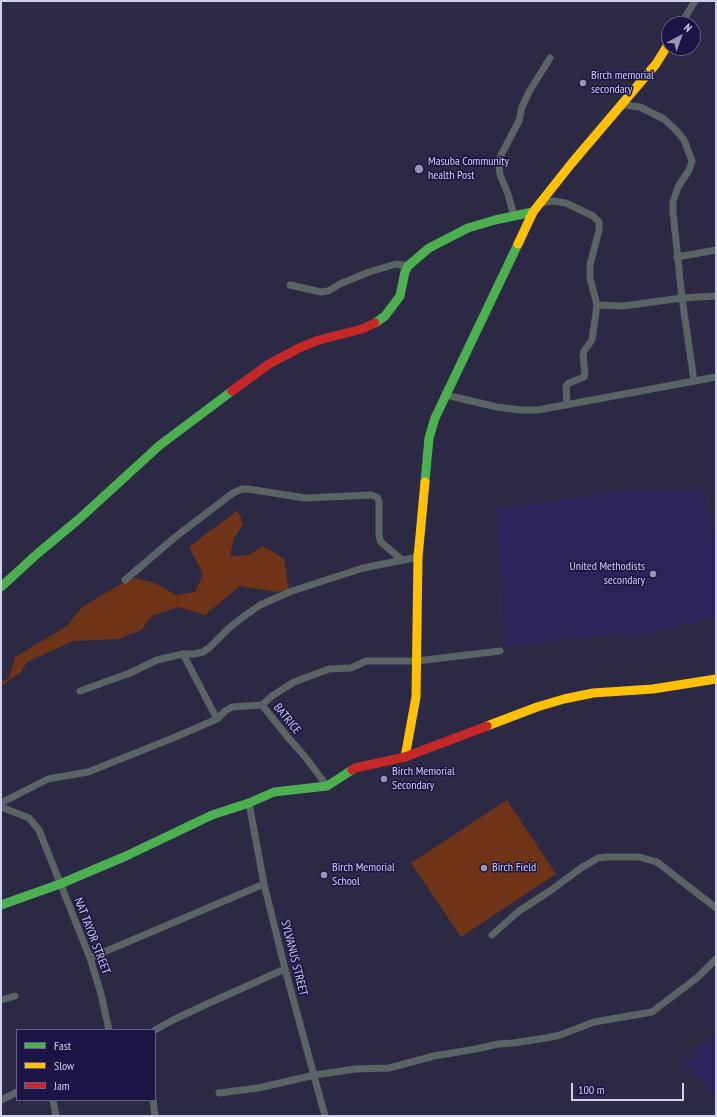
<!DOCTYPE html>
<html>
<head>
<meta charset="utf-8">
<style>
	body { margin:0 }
	#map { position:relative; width:717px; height:1117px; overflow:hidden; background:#2c2945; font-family:"PT Sans Narrow",sans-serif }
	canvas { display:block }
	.frame { position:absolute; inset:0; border:2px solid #cfd0f0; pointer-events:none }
	.legend { position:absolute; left:16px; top:1029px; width:140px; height:72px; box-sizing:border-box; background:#1b1445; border:1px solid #635f89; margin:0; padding:5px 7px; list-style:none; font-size:12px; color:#cfd0f0 }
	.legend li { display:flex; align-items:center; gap:8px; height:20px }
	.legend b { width:20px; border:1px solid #635f89 }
	.north { position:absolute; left:661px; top:16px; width:40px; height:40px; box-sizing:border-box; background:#1b1445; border:1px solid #635f89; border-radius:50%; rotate:41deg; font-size:11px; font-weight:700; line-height:16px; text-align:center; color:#cfd0f0 }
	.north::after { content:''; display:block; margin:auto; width:14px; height:18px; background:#9696b4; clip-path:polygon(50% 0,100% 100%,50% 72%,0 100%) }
	.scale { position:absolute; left:571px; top:1083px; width:113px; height:18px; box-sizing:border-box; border:2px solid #cfd0f0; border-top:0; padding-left:5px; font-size:12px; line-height:14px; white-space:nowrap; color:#cfd0f0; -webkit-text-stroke:3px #1b1445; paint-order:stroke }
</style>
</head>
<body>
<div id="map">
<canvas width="717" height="1117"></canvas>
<div class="frame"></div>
<ul class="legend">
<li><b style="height:5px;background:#4caf50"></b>Fast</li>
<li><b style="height:5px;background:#ffc107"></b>Slow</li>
<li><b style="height:5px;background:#c62828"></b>Jam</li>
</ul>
<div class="north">N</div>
<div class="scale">100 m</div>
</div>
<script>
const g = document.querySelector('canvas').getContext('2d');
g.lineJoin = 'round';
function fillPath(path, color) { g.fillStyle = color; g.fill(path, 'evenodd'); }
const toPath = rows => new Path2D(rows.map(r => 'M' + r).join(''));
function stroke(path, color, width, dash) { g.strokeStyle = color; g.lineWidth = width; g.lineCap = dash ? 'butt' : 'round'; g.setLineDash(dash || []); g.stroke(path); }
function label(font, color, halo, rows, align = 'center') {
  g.font = font + ' "PT Sans Narrow",sans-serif'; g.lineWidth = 3; g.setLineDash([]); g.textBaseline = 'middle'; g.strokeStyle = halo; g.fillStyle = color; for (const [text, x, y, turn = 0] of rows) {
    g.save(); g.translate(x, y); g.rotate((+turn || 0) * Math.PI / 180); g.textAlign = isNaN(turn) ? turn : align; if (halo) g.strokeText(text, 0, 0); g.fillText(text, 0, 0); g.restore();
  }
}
fillPath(toPath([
	[703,490,716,539,716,616,626,640,624,633,506,646,496,509,623,491],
	[716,1033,716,1094,684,1064]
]), '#2a2459');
fillPath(toPath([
	[238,510,243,524,234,538,230,556,249,555,263,546,284,559,289,590,276,592,240,586,205,615,178,607,152,616,141,630,119,639,73,641,27,662,21,672,1,686,1,682,9,678,15,657,67,626,82,607,121,584,135,578,153,582,176,595,195,592,203,574,189,547],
	[507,800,556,874,461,937,411,863]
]), '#6f3317');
stroke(toPath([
	[681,24,695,1],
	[623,105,640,107,664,119,676,130,684,140,692,161,689,170,678,187,673,202,673,212,682,298,694,381],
	[540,203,553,201,566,203,593,216,599,222,599,230,590,265,590,278,597,305,592,340,584,351,583,356,585,374,584,377,569,383,566,386,567,405],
	[514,216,508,194,500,175,499,167,501,155,519,121,522,107,529,92,550,58],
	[677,257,716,250],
	[290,285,321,292,328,291,340,284,369,272,396,264,408,266],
	[597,305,623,306,682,298,716,296],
	[446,395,497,407,520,410,538,410,716,377],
	[125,580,174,538,233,493,242,489,248,489,305,498,371,495,377,497,379,501,379,536,381,542,402,560],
	[183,654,217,719],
	[80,691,130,673,157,660,183,654,194,654,203,652,209,648,229,628,243,617,260,605,292,591,363,568,418,557],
	[262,705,272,696,294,682,329,669,351,668,366,661,417,661,500,651],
	[262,705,286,735,306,758,327,786],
	[1,803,48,779,88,772,173,738,217,719,225,711,232,707,262,705],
	[249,803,264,884,285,969,325,1116],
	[1,807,29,818,39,830,90,958,101,994,109,1030],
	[492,935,519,911,550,891,581,868,598,858,608,857,639,857,657,862,716,908],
	[90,958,264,884],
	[1,1000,15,996],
	[155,1030,173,1020,207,1004,285,969],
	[219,1093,258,1088,315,1075,355,1069,389,1068,434,1056,476,1049,498,1044,513,1043,546,1038,560,1035,594,1022,652,1012,698,977,716,959],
	[1,1100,17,1092],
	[53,1100,56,1116],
	[153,1100,155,1116]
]), '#5b6464', 7);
stroke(toPath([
	[375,323,385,316,400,296,405,272,408,266,429,248,468,228,495,220,533,212],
	[425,482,429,438,435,418,518,244],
	[1,587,37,554,79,519,160,445,232,391],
	[1,905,60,884,126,856,212,815,249,803,274,792,327,786,352,770]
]), '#4caf50', 9);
stroke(toPath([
	[518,244,533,212,571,164,656,64,669,43],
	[487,726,537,707,564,699,593,693,653,689,716,679],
	[405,757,416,697,418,557,425,482]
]), '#ffc107', 9);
stroke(toPath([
	[232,391,269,364,301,347,319,340,362,329,375,323],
	[352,770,355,768,405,757,487,726]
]), '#c62828', 9);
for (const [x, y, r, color] of [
	[583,83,4,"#9696b4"],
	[419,169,5,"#9696b4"],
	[653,574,4,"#9696b4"],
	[384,779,4,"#9696b4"],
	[484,868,4,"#9696b4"],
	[324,875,4,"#9696b4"]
]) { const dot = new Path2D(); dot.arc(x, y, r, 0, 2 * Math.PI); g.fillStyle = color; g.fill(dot); stroke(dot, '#1b1445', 1.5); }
label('12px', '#cfd0f0', '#1b1445', [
	["Birch memorial",591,76],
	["secondary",591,90],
	["Masuba Community",428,162],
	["health Post",428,176],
	["United Methodists",645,567,"right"],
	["secondary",645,581,"right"],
	["Birch Memorial",392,772],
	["Secondary",392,786],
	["Birch Memorial",332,868],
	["School",332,882],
	["Birch Field",492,868]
], 'left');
label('12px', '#cfd0f0', '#1b1445', [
	["BATRICE",287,719,51],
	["NAT TAYOR STREET",92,936,69],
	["SYLVANUS STREET",294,958,76]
]);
</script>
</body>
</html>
